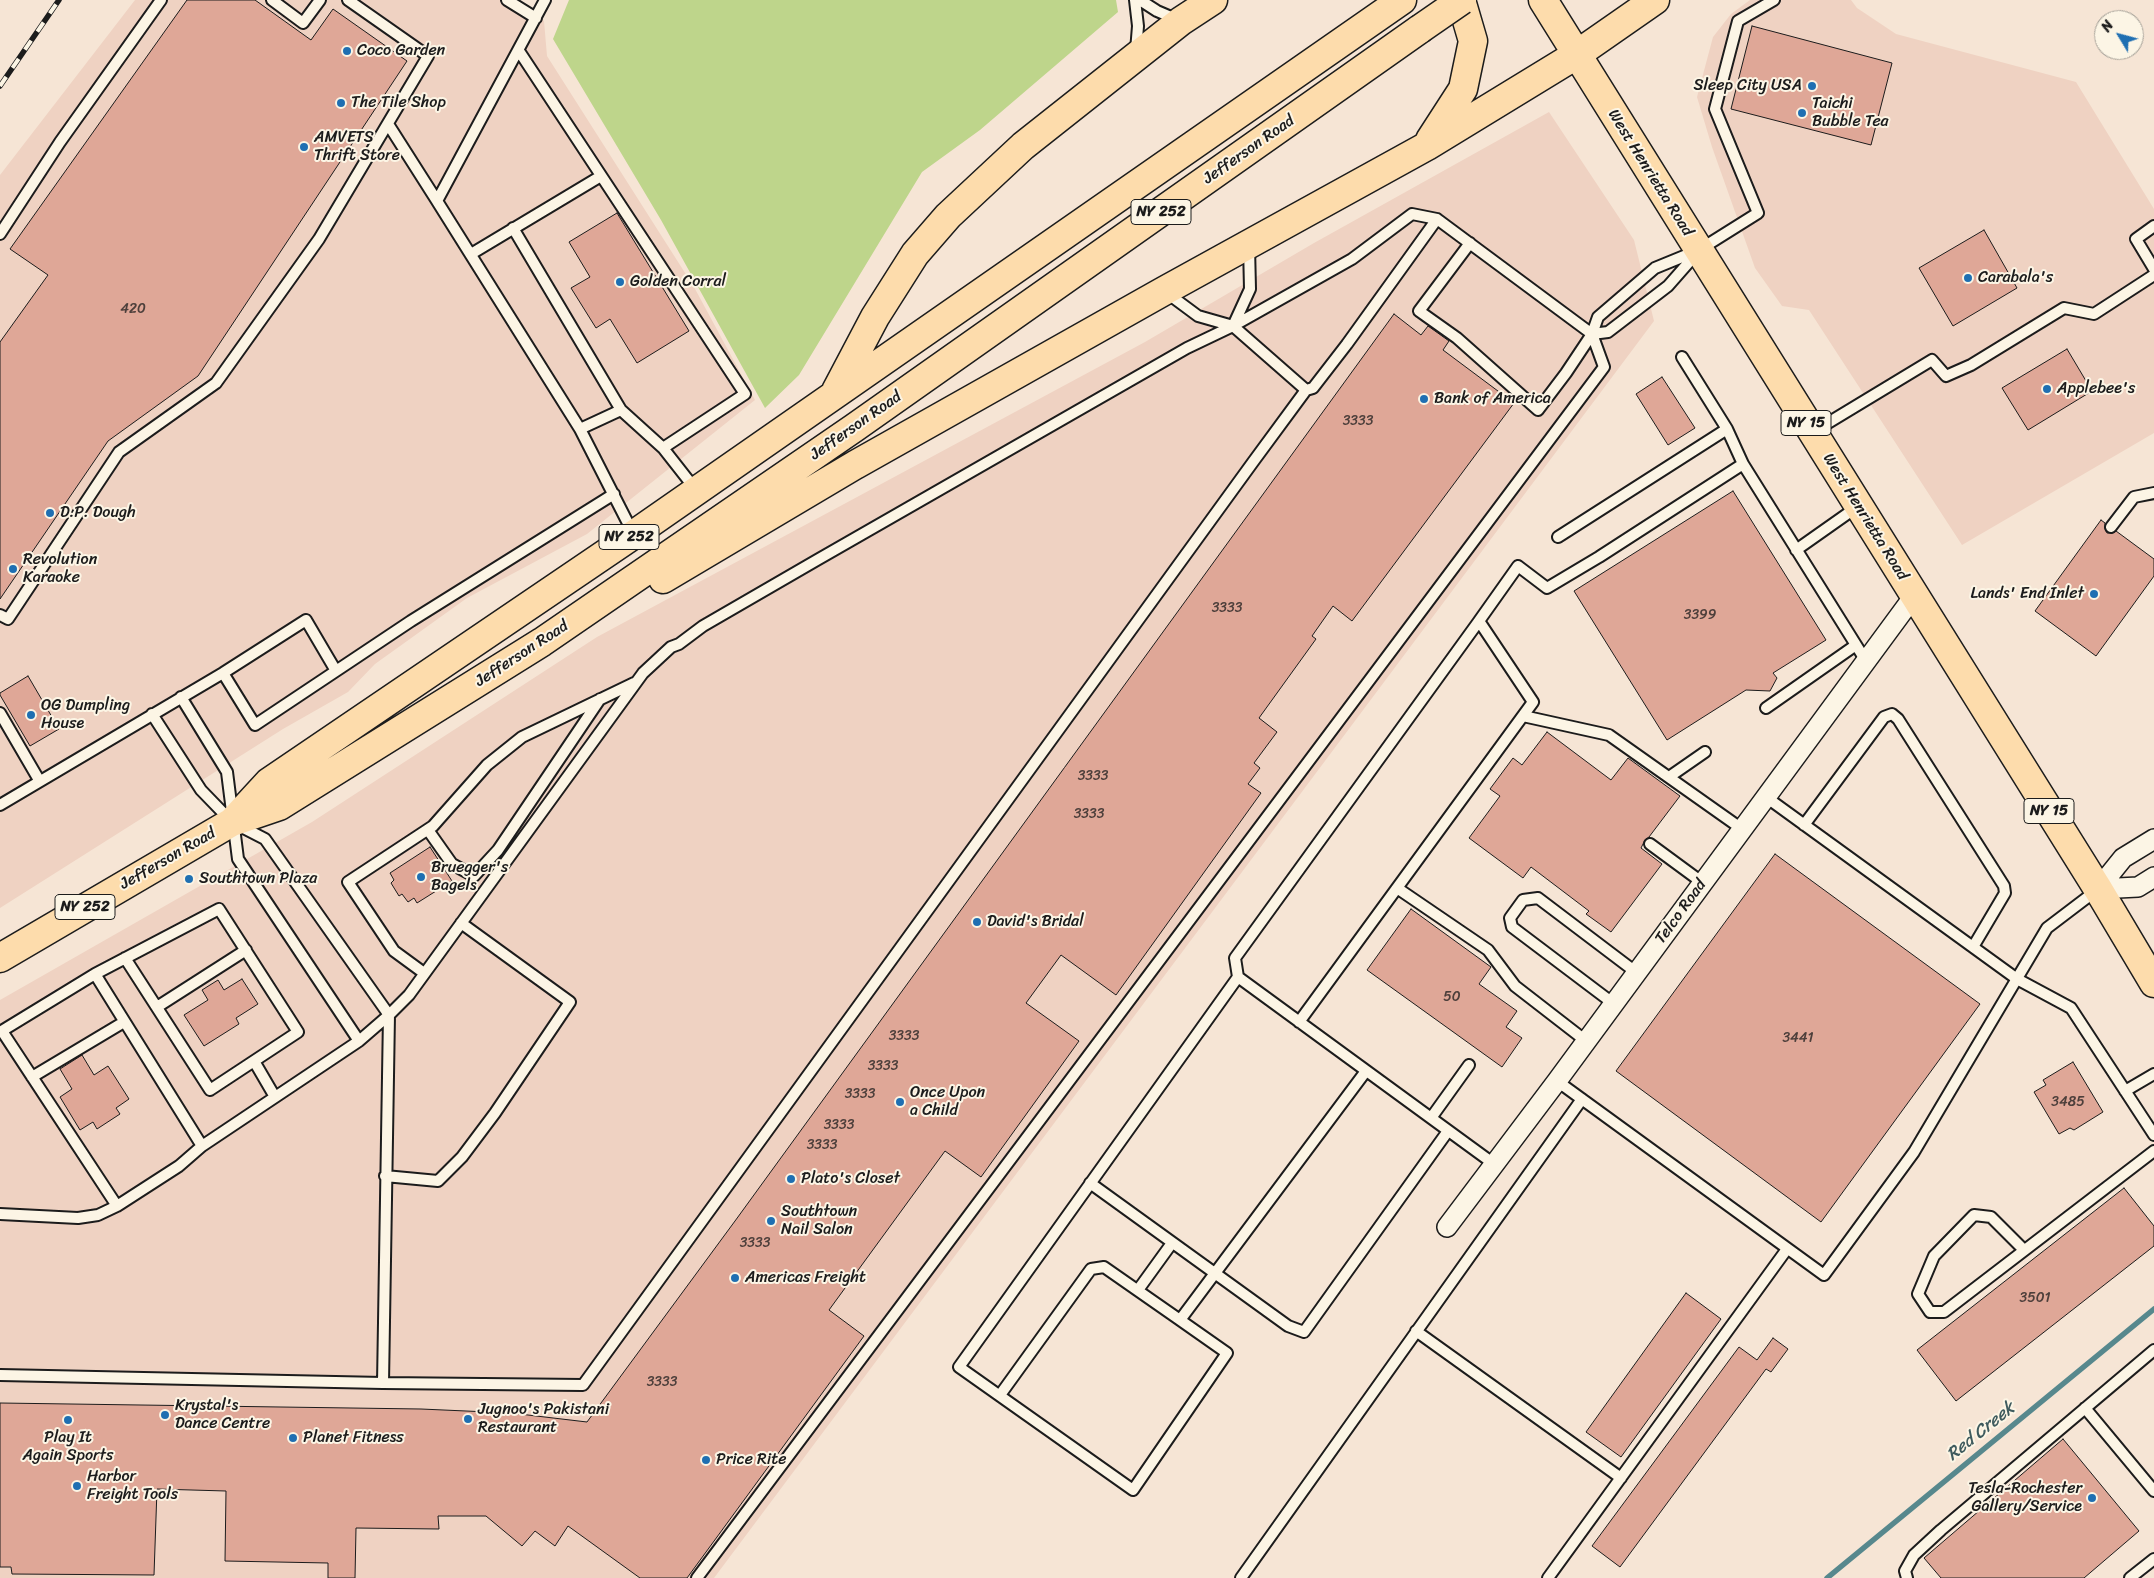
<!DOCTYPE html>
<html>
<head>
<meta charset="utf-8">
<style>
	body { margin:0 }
	#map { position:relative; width:2154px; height:1578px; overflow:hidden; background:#f6e5d5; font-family:Sriracha,sans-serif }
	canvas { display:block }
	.north { position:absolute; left:2094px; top:10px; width:50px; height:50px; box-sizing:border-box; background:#fcf5e5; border:1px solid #a29e95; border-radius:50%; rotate:307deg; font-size:14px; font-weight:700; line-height:20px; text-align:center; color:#1c1c1c }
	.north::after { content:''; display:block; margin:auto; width:18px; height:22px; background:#1f6fb2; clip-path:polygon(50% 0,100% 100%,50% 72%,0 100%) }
</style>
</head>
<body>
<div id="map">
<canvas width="2154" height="1578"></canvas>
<div class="north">N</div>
</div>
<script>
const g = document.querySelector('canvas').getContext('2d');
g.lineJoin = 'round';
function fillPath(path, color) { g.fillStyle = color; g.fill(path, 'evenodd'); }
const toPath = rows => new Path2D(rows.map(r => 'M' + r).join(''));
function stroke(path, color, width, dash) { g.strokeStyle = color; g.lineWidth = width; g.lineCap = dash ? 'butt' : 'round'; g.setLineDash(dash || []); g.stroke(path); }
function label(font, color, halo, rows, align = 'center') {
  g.font = font + ' Sriracha,sans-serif'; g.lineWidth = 4; g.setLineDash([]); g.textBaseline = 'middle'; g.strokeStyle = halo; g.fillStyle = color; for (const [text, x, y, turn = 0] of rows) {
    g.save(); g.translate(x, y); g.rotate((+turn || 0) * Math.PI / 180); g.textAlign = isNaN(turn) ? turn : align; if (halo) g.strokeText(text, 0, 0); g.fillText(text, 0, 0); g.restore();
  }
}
fillPath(toPath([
	[135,0,512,0,544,21,547,56,694,287,755,400,587,534,467,598,375,664,348,692,283,729,0,908,0,175],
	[1750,0,1851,0,1857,8,1896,34,2076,82,2154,209,2154,433,1962,545,1809,310,1782,306,1755,268,1712,147,1697,97,1713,37,1731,14],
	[1549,112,1634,240,1654,321,714,1578,0,1578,0,1000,312,822,597,637,1145,342,1314,243]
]), '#efd2c2');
fillPath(toPath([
	[569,0,1116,0,1118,12,980,130,922,172,799,375,765,408,661,220,553,39]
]), '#bed58b');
stroke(toPath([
	[1827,1578,2154,1309]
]), '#57888d', 5.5);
const building = toPath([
	[187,0,255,0,311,40,333,9,407,61,198,376,108,441,0,599,0,342,48,275,10,249,187,0],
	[1752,26,1892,63,1871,145,1731,109,1752,26],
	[617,213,689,331,637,363,610,319,596,328,571,288,590,277,569,242,617,213],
	[1984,230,2017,288,1953,326,1919,268,1984,230],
	[1394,314,1421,335,1428,326,1449,341,1443,350,1514,403,1352,621,1333,606,1312,636,1316,639,1259,718,1277,732,1254,763,1260,768,1248,784,1261,793,1116,995,1061,955,1026,1003,1079,1041,981,1177,945,1151,829,1310,864,1336,687,1578,640,1578,568,1526,555,1546,535,1531,522,1546,486,1516,438,1516,439,1529,356,1528,355,1578,328,1578,328,1563,225,1561,226,1491,157,1489,154,1575,12,1574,11,1567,0,1567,0,1403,421,1409,511,1413,587,1422,735,1221,1394,314],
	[2067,349,2092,391,2028,430,2002,388,2067,349],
	[1662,377,1695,428,1668,445,1636,394,1662,377],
	[1733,491,1826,640,1773,673,1777,678,1770,691,1746,690,1667,740,1574,591,1733,491],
	[2101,520,2105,523,2105,529,2107,533,2113,533,2116,531,2154,559,2154,576,2096,656,2035,611,2101,520],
	[28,676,59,729,30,746,0,695,0,693,28,676],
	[1547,732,1611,780,1628,758,1680,796,1649,837,1645,840,1641,848,1662,864,1611,932,1586,914,1589,911,1531,867,1523,878,1469,838,1500,796,1490,789,1513,758,1522,765,1547,732],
	[430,847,452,881,417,903,414,898,408,902,402,894,399,896,391,883,394,880,390,873,430,847],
	[1775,854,1980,1004,1821,1222,1616,1071,1775,854],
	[1411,909,1491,967,1479,984,1517,1011,1506,1027,1522,1038,1502,1067,1367,970,1411,909],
	[242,979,258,1004,236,1018,239,1024,204,1046,184,1015,208,1000,202,990,218,980,224,990,242,979],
	[82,1055,94,1075,108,1066,129,1099,116,1108,120,1114,97,1129,93,1122,80,1130,60,1097,72,1089,60,1069,82,1055],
	[2073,1062,2103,1112,2074,1130,2070,1128,2059,1134,2034,1092,2046,1085,2043,1080,2073,1062],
	[2124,1188,2154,1226,2154,1246,1956,1401,1917,1350,2124,1188],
	[1686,1293,1721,1319,1621,1457,1586,1432,1686,1293],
	[1773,1338,1788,1349,1771,1372,1766,1369,1620,1567,1592,1546,1739,1347,1757,1360,1773,1338],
	[2063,1439,2139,1531,2084,1578,1941,1578,1924,1558,2063,1439]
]);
fillPath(building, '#dfa797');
stroke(building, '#1c1c1c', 1);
const service = toPath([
	[272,0,303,23,320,0],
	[507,0,536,18],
	[545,0,437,201,580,429,633,533],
	[1135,0,1138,26,1136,51],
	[1140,0,1157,11,1178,20],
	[519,51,745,394,663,448,696,490],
	[388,124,437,201],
	[2154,226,2136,239,2154,269],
	[513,228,621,410,580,429],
	[0,234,60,142,161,0],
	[1470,243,1419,311,1457,338,1538,410,1566,373,1592,334,1598,317,1655,268,1699,250,1758,213,1715,109,1738,21,1774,0],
	[471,254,601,176],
	[1167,293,1198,316,1233,326,1306,390],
	[1233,326,1250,289,1249,246],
	[1592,334,1608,332,1668,286,1697,253],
	[621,410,663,448],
	[1727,429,1743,464],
	[1813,432,1932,360,1946,376,1971,365,2064,308,2094,314,2154,275],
	[2111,527,2134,497,2154,493],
	[1558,537,1727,429,1682,357],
	[1796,550,1857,507],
	[0,615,8,619,119,452,216,383,319,239,428,56,348,0],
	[223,673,255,725,411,621,614,494],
	[181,697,227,772,238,859,359,1041],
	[1766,708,1856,645],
	[0,713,39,780],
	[152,714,201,790,232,822,265,839,389,1015,383,1383],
	[1523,716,1609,735,1742,829],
	[1669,777,1705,752],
	[1766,797,2017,979,2071,1008,2154,1135],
	[0,805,223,673,306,620,336,671],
	[1804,825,1884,717,1892,714,1898,719,2004,886,2005,893,1973,947],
	[428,830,452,864,474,876,498,850,600,699],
	[1650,844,1703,883],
	[1397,888,1488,950,1515,986,1586,1041],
	[125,958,210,1090,254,1061],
	[424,973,394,951,348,882,433,826,487,765,522,737,634,683],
	[95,974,219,909,298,1032,254,1061,275,1097],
	[1238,977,1235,958,1479,621],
	[1614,1004,1512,927,1510,918,1523,900,1538,898,1637,973],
	[157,1007,246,950],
	[1299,1022,1533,702,1479,621,1518,566,1547,588,1599,557,1743,464,1866,661],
	[2,1031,117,1206],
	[0,1032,95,974,202,1146],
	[1366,1071,1180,1320,1227,1353,1133,1490,959,1367,1238,977,1431,1118,1494,1164],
	[32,1077,124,1022],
	[1557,1081,1824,1275,1914,1152,2047,928,2097,890],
	[2125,1091,2154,1074],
	[1431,1118,1469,1065],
	[385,1176,438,1181,462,1157,495,1113,570,1002,461,923],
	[1090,1183,1288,1326,1304,1332,1448,1131],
	[0,1214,78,1218,98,1215,117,1206,179,1166,202,1146,359,1041,389,1015,409,995,643,673,671,647,679,644,703,626,817,560,1187,348,1233,326,1352,259,1412,214,1437,219,1592,334,1604,367,697,1578],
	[2024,1250,1991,1217,1974,1215,1934,1256,1918,1294,1930,1312,1944,1312,2154,1151],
	[1138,1290,1172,1243],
	[1416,1331,1621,1478],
	[0,1375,383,1383,583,1385,1253,462,1306,390,1313,388,1347,344,1437,219],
	[1000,1395,1091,1269,1104,1267,1180,1320],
	[2085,1408,2154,1491],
	[1241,1578,1582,1099],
	[1548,1578,1787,1249],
	[1907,1578,1905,1571,1914,1555,1941,1530,2154,1350],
	[2130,1578,2154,1559]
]);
const minor = toPath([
	[2098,889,2123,858,2154,839],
	[2098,889,2138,887,2154,877],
	[1447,1227,1557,1081,1914,596]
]);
const primary = toPath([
	[1543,0,2098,889,2154,983],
	[1430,140,1463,89,1473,41,1461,0],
	[836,391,875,317,915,254,948,216,1023,146,1181,21,1213,0],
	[663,579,855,465,1164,291,1427,146,1576,55,1655,0],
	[233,821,269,782,633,535,1402,0],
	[0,958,232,822,279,806,542,642,854,428,1420,29]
]);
stroke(service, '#1c1c1c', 14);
stroke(minor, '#1c1c1c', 22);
stroke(primary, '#1c1c1c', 31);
stroke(service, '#fcf5e5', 10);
stroke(minor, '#fcf5e5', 19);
stroke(primary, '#fddcac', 28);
const rail = toPath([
	[0,86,59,0]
]);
stroke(rail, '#1c1c1c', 5.5);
stroke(rail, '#fcf5e5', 4, [11]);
const primaryBridge = toPath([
	[1420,29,1462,0]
]);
stroke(primaryBridge, '#1c1c1c', 31, []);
stroke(primaryBridge, '#fddcac', 28);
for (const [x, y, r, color] of [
	[347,51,5,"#1f6fb2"],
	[1812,86,5,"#1f6fb2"],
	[341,103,5,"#1f6fb2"],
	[1802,113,5,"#1f6fb2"],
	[304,147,5,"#1f6fb2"],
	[1968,278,5,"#1f6fb2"],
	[620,282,5,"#1f6fb2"],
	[2047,389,5,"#1f6fb2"],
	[1424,399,5,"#1f6fb2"],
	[50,513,5,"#1f6fb2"],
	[13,569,5,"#1f6fb2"],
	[2094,594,5,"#1f6fb2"],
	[31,715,5,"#1f6fb2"],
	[421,877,5,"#1f6fb2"],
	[189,879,5,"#1f6fb2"],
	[977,922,5,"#1f6fb2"],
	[900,1102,5,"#1f6fb2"],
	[791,1179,5,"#1f6fb2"],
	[771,1221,5,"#1f6fb2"],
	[735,1278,5,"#1f6fb2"],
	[165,1415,5,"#1f6fb2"],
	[468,1419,5,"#1f6fb2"],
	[68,1420,5,"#1f6fb2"],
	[293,1438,5,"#1f6fb2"],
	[706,1460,5,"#1f6fb2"],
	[77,1486,5,"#1f6fb2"],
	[2092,1498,5,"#1f6fb2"]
]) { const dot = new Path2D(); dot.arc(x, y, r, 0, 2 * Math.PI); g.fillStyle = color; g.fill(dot); stroke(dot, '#fcf5e5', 2); }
label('14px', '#4d3f3b', null, [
	["420",133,309],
	["3333",1358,421],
	["3333",1227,608],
	["3399",1700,615],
	["3333",1093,776],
	["3333",1089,814],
	["50",1452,997],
	["3333",904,1036],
	["3441",1798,1038],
	["3333",883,1066],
	["3333",860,1094],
	["3485",2068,1102],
	["3333",839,1125],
	["3333",822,1145],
	["3333",755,1243],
	["3501",2035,1298],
	["3333",662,1382]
]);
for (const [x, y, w] of [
	[1161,212,60],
	[1806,423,50],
	[629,537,60],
	[2049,811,50],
	[85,907,60]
]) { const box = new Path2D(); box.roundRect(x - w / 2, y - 12.5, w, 25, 4); g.fillStyle = '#fcf5e5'; g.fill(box); stroke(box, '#1c1c1c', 1); }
label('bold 15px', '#1c1c1c', null, [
	["NY 252",1161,212],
	["NY 15",1806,423],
	["NY 252",629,537],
	["NY 15",2049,811],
	["NY 252",85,907]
]);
label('16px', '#1c1c1c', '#fcf5e5', [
	["Coco Garden",357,51],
	["Sleep City USA",1802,86,"right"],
	["The Tile Shop",351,103],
	["Taichi",1812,104],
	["Bubble Tea",1812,122],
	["AMVETS",314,138],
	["Thrift Store",314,156],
	["Carabala's",1978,278],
	["Golden Corral",630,282],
	["Applebee's",2057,389],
	["Bank of America",1434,399],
	["D.P. Dough",60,513],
	["Revolution",23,560],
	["Karaoke",23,578],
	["Lands' End Inlet",2084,594,"right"],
	["OG Dumpling",41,706],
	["House",41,724],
	["Bruegger's",431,868],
	["Bagels",431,886],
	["Southtown Plaza",199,879],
	["David's Bridal",987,922],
	["Once Upon",910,1093],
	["a Child",910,1111],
	["Plato's Closet",801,1179],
	["Southtown",781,1212],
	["Nail Salon",781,1230],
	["Americas Freight",745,1278],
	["Krystal's",175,1406],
	["Dance Centre",175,1424],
	["Jugnoo's Pakistani",478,1410],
	["Restaurant",478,1428],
	["Play It",68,1438,"center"],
	["Again Sports",68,1456,"center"],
	["Planet Fitness",303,1438],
	["Price Rite",716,1460],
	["Harbor",87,1477],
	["Freight Tools",87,1495],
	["Tesla-Rochester",2082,1489,"right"],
	["Gallery/Service",2082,1507,"right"]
], 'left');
label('16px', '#1c1c1c', '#fcf5e5', [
	["Jefferson Road",1249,150,-35],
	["West Henrietta Road",1650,173,58],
	["Jefferson Road",856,426,-35],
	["West Henrietta Road",1865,517,58],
	["Jefferson Road",522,654,-33],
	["Jefferson Road",168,859,-30],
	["Telco Road",1681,912,-54]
]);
label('italic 18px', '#3f5b5e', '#fcf5e5', [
	["Red Creek",1981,1432,-39]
]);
</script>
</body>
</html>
